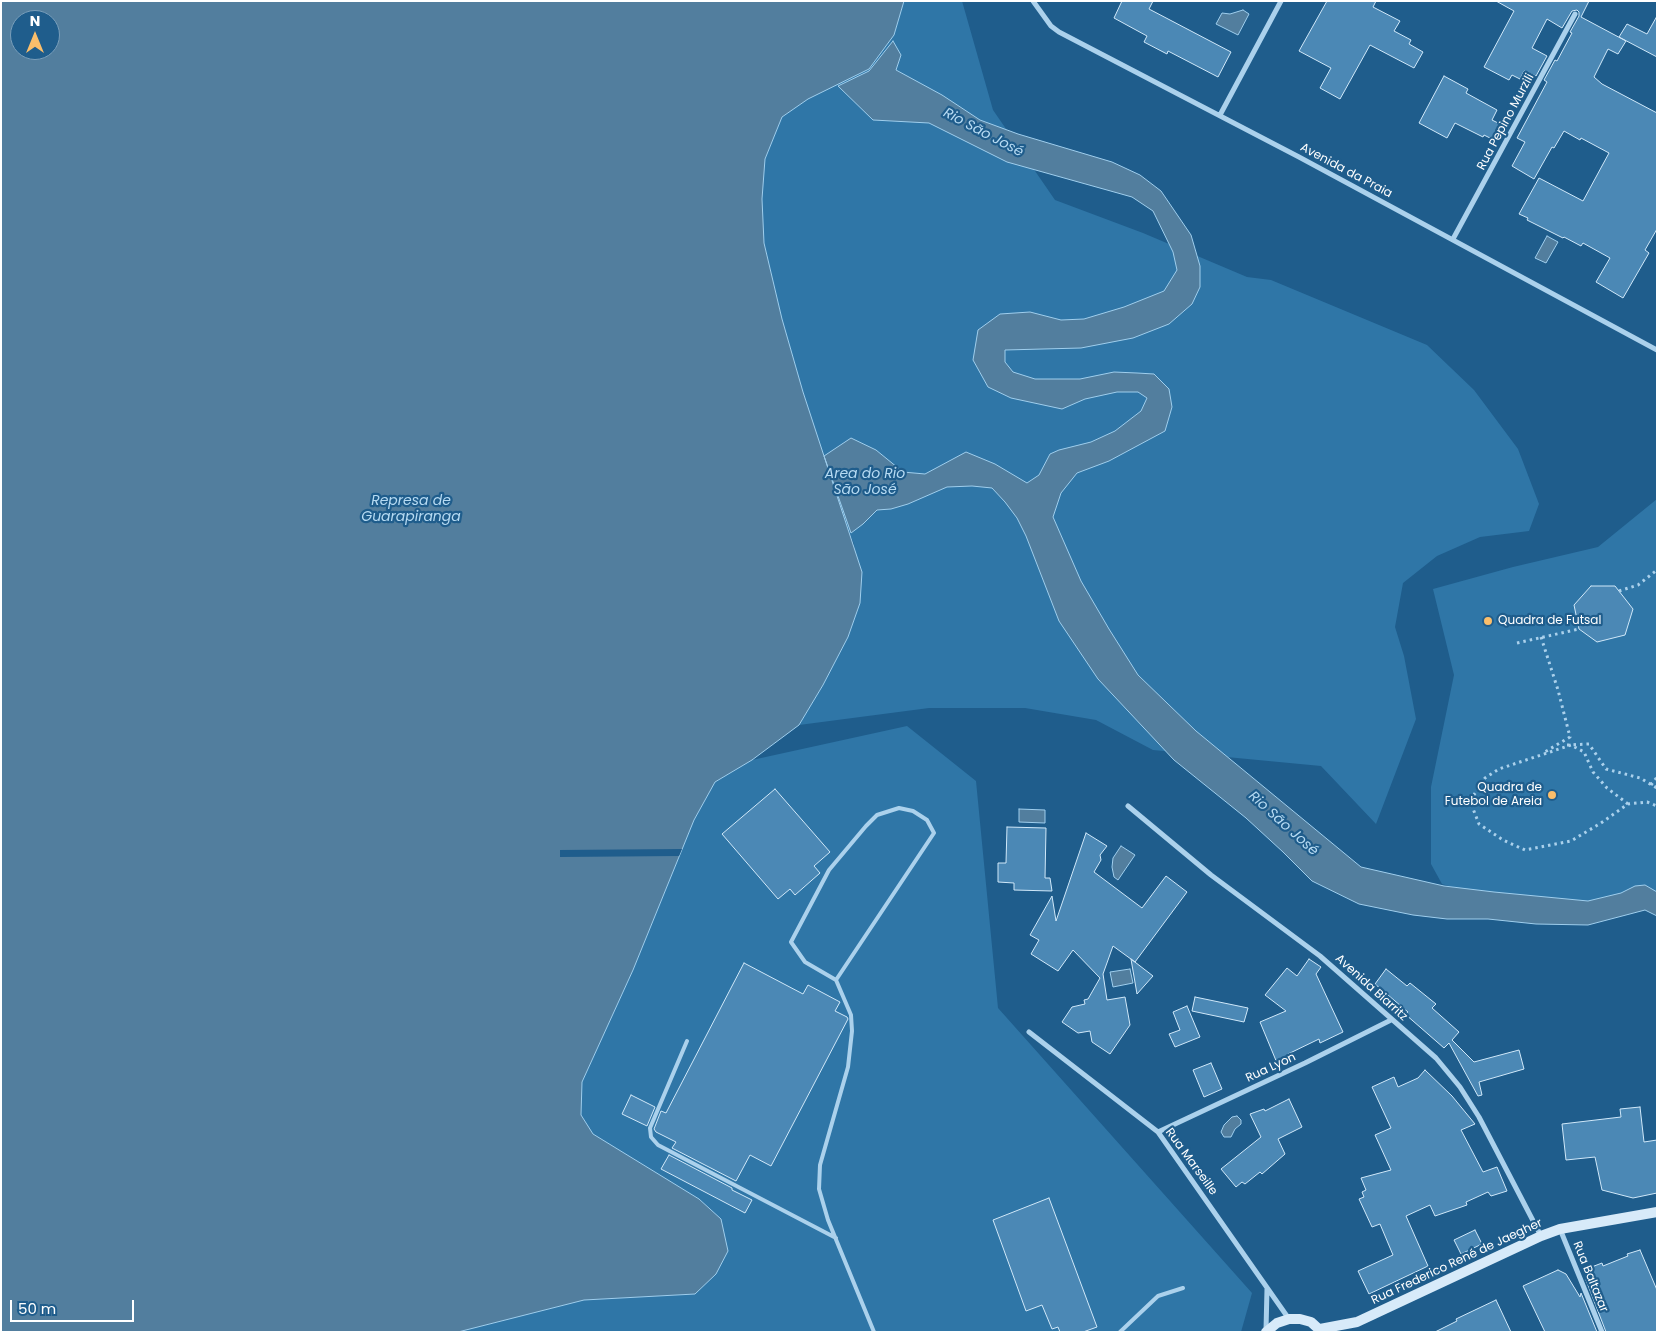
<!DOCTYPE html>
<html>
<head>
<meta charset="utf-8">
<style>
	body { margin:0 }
	#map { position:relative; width:1658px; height:1333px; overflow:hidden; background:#1f5d8c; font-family:Poppins,sans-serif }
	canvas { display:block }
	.frame { position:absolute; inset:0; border:2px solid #fff; pointer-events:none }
	.north { position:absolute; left:10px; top:10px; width:50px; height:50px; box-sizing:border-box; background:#1f5d8c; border:1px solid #799eba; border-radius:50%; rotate:0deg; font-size:14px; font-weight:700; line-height:20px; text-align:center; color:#fff }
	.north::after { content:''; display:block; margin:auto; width:18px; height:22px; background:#fabe6b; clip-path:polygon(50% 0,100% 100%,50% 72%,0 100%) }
	.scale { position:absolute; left:10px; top:1300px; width:124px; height:22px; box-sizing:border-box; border:2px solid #fff; border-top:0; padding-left:6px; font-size:15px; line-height:18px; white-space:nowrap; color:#fff; -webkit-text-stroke:4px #1f5d8c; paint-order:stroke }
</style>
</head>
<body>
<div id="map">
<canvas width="1658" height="1333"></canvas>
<div class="frame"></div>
<div class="north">N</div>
<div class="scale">50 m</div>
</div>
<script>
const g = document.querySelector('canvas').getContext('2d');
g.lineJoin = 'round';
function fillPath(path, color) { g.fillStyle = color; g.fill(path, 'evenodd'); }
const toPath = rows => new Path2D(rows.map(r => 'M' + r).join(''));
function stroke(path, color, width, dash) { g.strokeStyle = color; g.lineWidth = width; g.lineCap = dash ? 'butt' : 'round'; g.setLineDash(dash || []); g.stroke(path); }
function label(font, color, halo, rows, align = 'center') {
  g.font = font + ' Poppins,sans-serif'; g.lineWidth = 4.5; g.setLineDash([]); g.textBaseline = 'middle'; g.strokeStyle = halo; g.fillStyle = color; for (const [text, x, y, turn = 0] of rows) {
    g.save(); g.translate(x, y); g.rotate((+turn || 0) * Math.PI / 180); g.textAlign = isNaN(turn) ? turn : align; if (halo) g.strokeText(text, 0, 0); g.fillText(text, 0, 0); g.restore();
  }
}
fillPath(toPath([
	[904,1,962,1,993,110,1055,200,1143,233,1247,277,1271,280,1427,345,1474,390,1518,449,1539,504,1529,531,1480,537,1437,556,1403,583,1395,627,1404,656,1416,719,1376,824,1321,766,1153,750,1096,720,1025,708,929,708,799,725,823,685,848,637,860,603,854,544,841,512,803,392,782,319,764,242,762,199,765,159,782,117,894,35],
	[1657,499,1657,899,1605,903,1472,893,1442,884,1431,864,1431,787,1454,675,1433,589,1513,567,1598,547],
	[907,726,976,781,998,1008,1252,1293,1241,1332,458,1332,584,1300,694,1294,721,1219,699,1199,592,1134,581,1115,582,1082,633,970,694,820,715,782,752,760]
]), '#2f76a7');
const water = toPath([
	[1,1,904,1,894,35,869,69,808,99,782,117,765,159,762,199,764,243,782,319,803,392,862,572,860,603,848,637,823,685,799,725,752,760,715,782,694,820,633,970,582,1082,581,1115,593,1134,699,1199,721,1219,728,1251,716,1274,695,1294,584,1300,458,1332,1,1332,1,1],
	[20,20,50,20,50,50,20,50,20,20],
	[1243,10,1249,14,1238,35,1216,24,1222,13,1230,14,1243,10],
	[893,41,901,55,896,70,942,95,980,120,1018,134,1112,162,1140,175,1161,191,1191,235,1200,266,1200,287,1192,304,1169,324,1133,338,1081,348,1005,350,1005,362,1013,372,1035,379,1080,379,1114,372,1137,373,1154,374,1169,389,1172,407,1165,431,1109,461,1077,473,1061,493,1053,517,1081,581,1109,629,1138,675,1196,731,1361,867,1444,886,1494,892,1588,901,1621,893,1635,886,1645,885,1657,892,1657,916,1645,910,1588,925,1536,924,1488,919,1447,919,1413,915,1359,904,1312,881,1283,852,1246,818,1174,760,1098,679,1059,621,1026,536,1017,518,1005,502,992,488,972,486,947,487,908,504,891,509,877,510,863,524,851,533,824,456,851,438,876,450,903,472,925,474,966,452,995,464,1027,483,1039,475,1050,454,1059,450,1091,442,1115,431,1141,411,1147,398,1138,392,1117,392,1085,399,1062,409,1011,398,988,387,973,360,978,330,1000,314,1030,312,1061,320,1084,319,1124,307,1164,291,1177,270,1173,252,1153,211,1132,197,1007,162,929,123,873,120,838,86,869,71,893,41],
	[1547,236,1558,242,1546,263,1535,258,1547,236],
	[1019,809,1045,810,1045,823,1019,822,1019,809],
	[1121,846,1135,855,1118,880,1114,877,1112,867,1113,858,1121,846],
	[1130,969,1133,983,1113,987,1110,972,1130,969],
	[1237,1116,1241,1120,1241,1124,1235,1129,1231,1137,1224,1137,1221,1132,1224,1125,1232,1117,1237,1116]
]);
fillPath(water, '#527e9e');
stroke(water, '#9fceed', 1);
fillPath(toPath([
	[682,849,679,856,560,857,560,850]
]), '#1f5d8c');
const building = toPath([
	[1122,1,1153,1,1149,9,1231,52,1218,77,1168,51,1167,54,1144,42,1147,36,1114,18,1122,1],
	[1327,1,1376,1,1373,7,1400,21,1394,31,1411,40,1409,44,1423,52,1414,68,1370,45,1340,99,1320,88,1331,68,1299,51,1327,1],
	[1496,1,1589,1,1581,17,1626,41,1618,54,1608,49,1594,77,1602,84,1657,113,1657,229,1645,250,1649,253,1623,298,1596,282,1610,258,1583,243,1581,246,1564,237,1563,238,1527,220,1528,218,1519,214,1539,178,1583,201,1609,153,1581,138,1580,140,1564,131,1554,148,1552,147,1534,179,1512,166,1525,142,1517,138,1547,82,1544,80,1555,60,1557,61,1572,33,1570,32,1579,16,1579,12,1577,10,1572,11,1562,28,1547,19,1532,48,1547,56,1536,76,1524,71,1520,79,1512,75,1509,80,1484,67,1514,11,1496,1],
	[1657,16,1657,57,1619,37,1627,24,1647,34,1657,16],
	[1444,76,1468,89,1466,93,1497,110,1492,120,1502,125,1494,140,1484,135,1483,137,1455,123,1447,138,1419,123,1444,76],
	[1591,586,1615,586,1633,609,1625,635,1597,642,1579,629,1574,605,1591,586],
	[775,789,830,852,814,866,820,873,795,895,790,889,778,899,722,834,775,789],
	[1007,827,1046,828,1045,878,1050,878,1052,891,1014,890,1014,883,998,882,998,863,1006,863,1007,827],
	[1086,833,1107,846,1100,855,1101,860,1094,872,1142,908,1166,876,1187,892,1135,962,1113,946,1103,974,1107,1000,1125,997,1130,1025,1110,1054,1092,1042,1090,1031,1078,1033,1062,1022,1072,1007,1085,1004,1084,1000,1088,999,1100,978,1073,950,1058,971,1031,954,1039,940,1030,935,1052,896,1056,921,1086,833],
	[1131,959,1153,976,1137,994,1131,959],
	[1309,959,1321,967,1316,974,1343,1032,1320,1043,1319,1039,1288,1054,1290,1058,1277,1063,1260,1022,1286,1011,1265,995,1287,968,1297,976,1309,959],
	[744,963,803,994,808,985,840,1002,835,1011,847,1017,848,1019,771,1166,750,1155,736,1181,672,1148,676,1142,656,1132,654,1129,661,1111,666,1113,744,963],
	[1386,969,1407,986,1410,983,1436,1004,1432,1008,1459,1032,1452,1040,1474,1062,1519,1050,1524,1069,1479,1082,1482,1095,1478,1096,1449,1043,1444,1048,1405,1014,1408,1012,1375,984,1386,969],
	[1195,997,1248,1008,1244,1022,1192,1011,1195,997],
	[1187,1006,1200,1037,1175,1047,1169,1034,1180,1030,1173,1012,1187,1006],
	[1211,1063,1222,1089,1204,1097,1193,1070,1211,1063],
	[1425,1070,1452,1096,1475,1124,1461,1130,1483,1172,1497,1167,1507,1191,1491,1196,1488,1192,1466,1202,1467,1205,1435,1216,1430,1205,1406,1216,1428,1266,1369,1294,1358,1271,1393,1255,1380,1224,1372,1227,1359,1199,1364,1197,1362,1192,1366,1190,1361,1178,1391,1170,1375,1135,1391,1128,1372,1087,1394,1077,1398,1087,1418,1078,1425,1070],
	[631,1095,655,1107,647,1126,622,1114,631,1095],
	[1289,1099,1302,1127,1278,1139,1285,1154,1262,1174,1260,1172,1245,1184,1242,1182,1236,1187,1221,1169,1261,1137,1250,1114,1264,1109,1265,1111,1289,1099],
	[1640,1107,1644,1142,1657,1140,1657,1193,1633,1198,1602,1190,1595,1157,1566,1160,1562,1124,1621,1117,1620,1109,1640,1107],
	[669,1155,732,1188,732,1190,752,1200,745,1213,661,1169,669,1155],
	[1049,1198,1097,1327,1083,1332,1060,1332,1058,1327,1052,1329,1042,1305,1026,1311,993,1220,1049,1198],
	[1475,1230,1482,1244,1461,1254,1454,1240,1475,1230],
	[1640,1250,1657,1290,1657,1332,1606,1332,1586,1280,1589,1268,1602,1263,1603,1266,1628,1256,1627,1254,1640,1250],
	[1558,1270,1566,1274,1580,1297,1581,1293,1597,1332,1545,1332,1523,1286,1558,1270],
	[1496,1300,1511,1332,1435,1332,1457,1321,1456,1319,1496,1300]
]);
fillPath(building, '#4b88b5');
stroke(building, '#d0e8f9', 1);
stroke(toPath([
	[1619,591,1638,585,1657,570],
	[1541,637,1558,690,1570,737,1543,753],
	[1517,643,1579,629],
	[1567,745,1589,744,1606,769,1640,778,1657,788],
	[1651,785,1657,777],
	[1628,804,1607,788,1593,772,1584,752,1571,745,1499,769,1485,778,1470,801,1479,824,1503,840,1525,850,1571,841,1601,823,1628,804,1647,802,1657,806]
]), '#abd1ec', 3, [2.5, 4]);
stroke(toPath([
	[836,980,934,833,927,820,913,811,899,808,877,815,866,826,829,870,791,942,805,962,836,980,851,1015,852,1031,848,1067,820,1165,819,1189,828,1220,874,1332],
	[687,1041,650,1128,651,1137,658,1145,836,1238],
	[1120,1332,1158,1296,1183,1288]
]), '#abd1ec', 4);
stroke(toPath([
	[1033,1,1051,26,1059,32,1299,157,1657,350],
	[1220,115,1281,1],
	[1453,239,1575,14],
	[1128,806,1211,875,1320,956,1436,1058,1460,1087,1479,1117,1541,1236],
	[1029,1032,1158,1132,1289,1319],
	[1158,1132,1305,1063,1391,1020],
	[1560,1229,1602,1332],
	[1266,1330,1267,1289]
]), '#abd1ec', 5);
stroke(toPath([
	[1320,1329,1357,1322,1541,1236,1560,1229,1657,1212],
	[1266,1332,1277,1323,1289,1319,1300,1319,1311,1322,1322,1332]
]), '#d7eaf9', 10);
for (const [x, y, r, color] of [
	[1488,621,5,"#fabe6b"],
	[1552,795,5,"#fabe6b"]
]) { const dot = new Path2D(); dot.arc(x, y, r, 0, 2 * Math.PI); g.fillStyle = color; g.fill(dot); stroke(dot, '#1f5d8c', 2); }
label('12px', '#fff', '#1f5d8c', [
	["Rua Pepino Murzili",1506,122,-62],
	["Avenida da Praia",1346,171,28],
	["Avenida Biarritz",1371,988,42],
	["Rua Lyon",1271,1068,-25],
	["Rua Marseille",1191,1162,54],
	["Rua Frederico René de Jaegher",1457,1262,-25],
	["Rua Baltazar",1590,1277,68]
]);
label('12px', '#fff', '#1f5d8c', [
	["Quadra de Futsal",1498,621],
	["Quadra de",1542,788,"right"],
	["Futebol de Areia",1542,802,"right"]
], 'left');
label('italic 14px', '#b7dbf3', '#1f5d8c', [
	["Rio São José",983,133,28],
	["Area do Rio",865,474],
	["São José",865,490],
	["Represa de",411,501],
	["Guarapiranga",411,517],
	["Rio São José",1283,824,42]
]);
</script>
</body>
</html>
